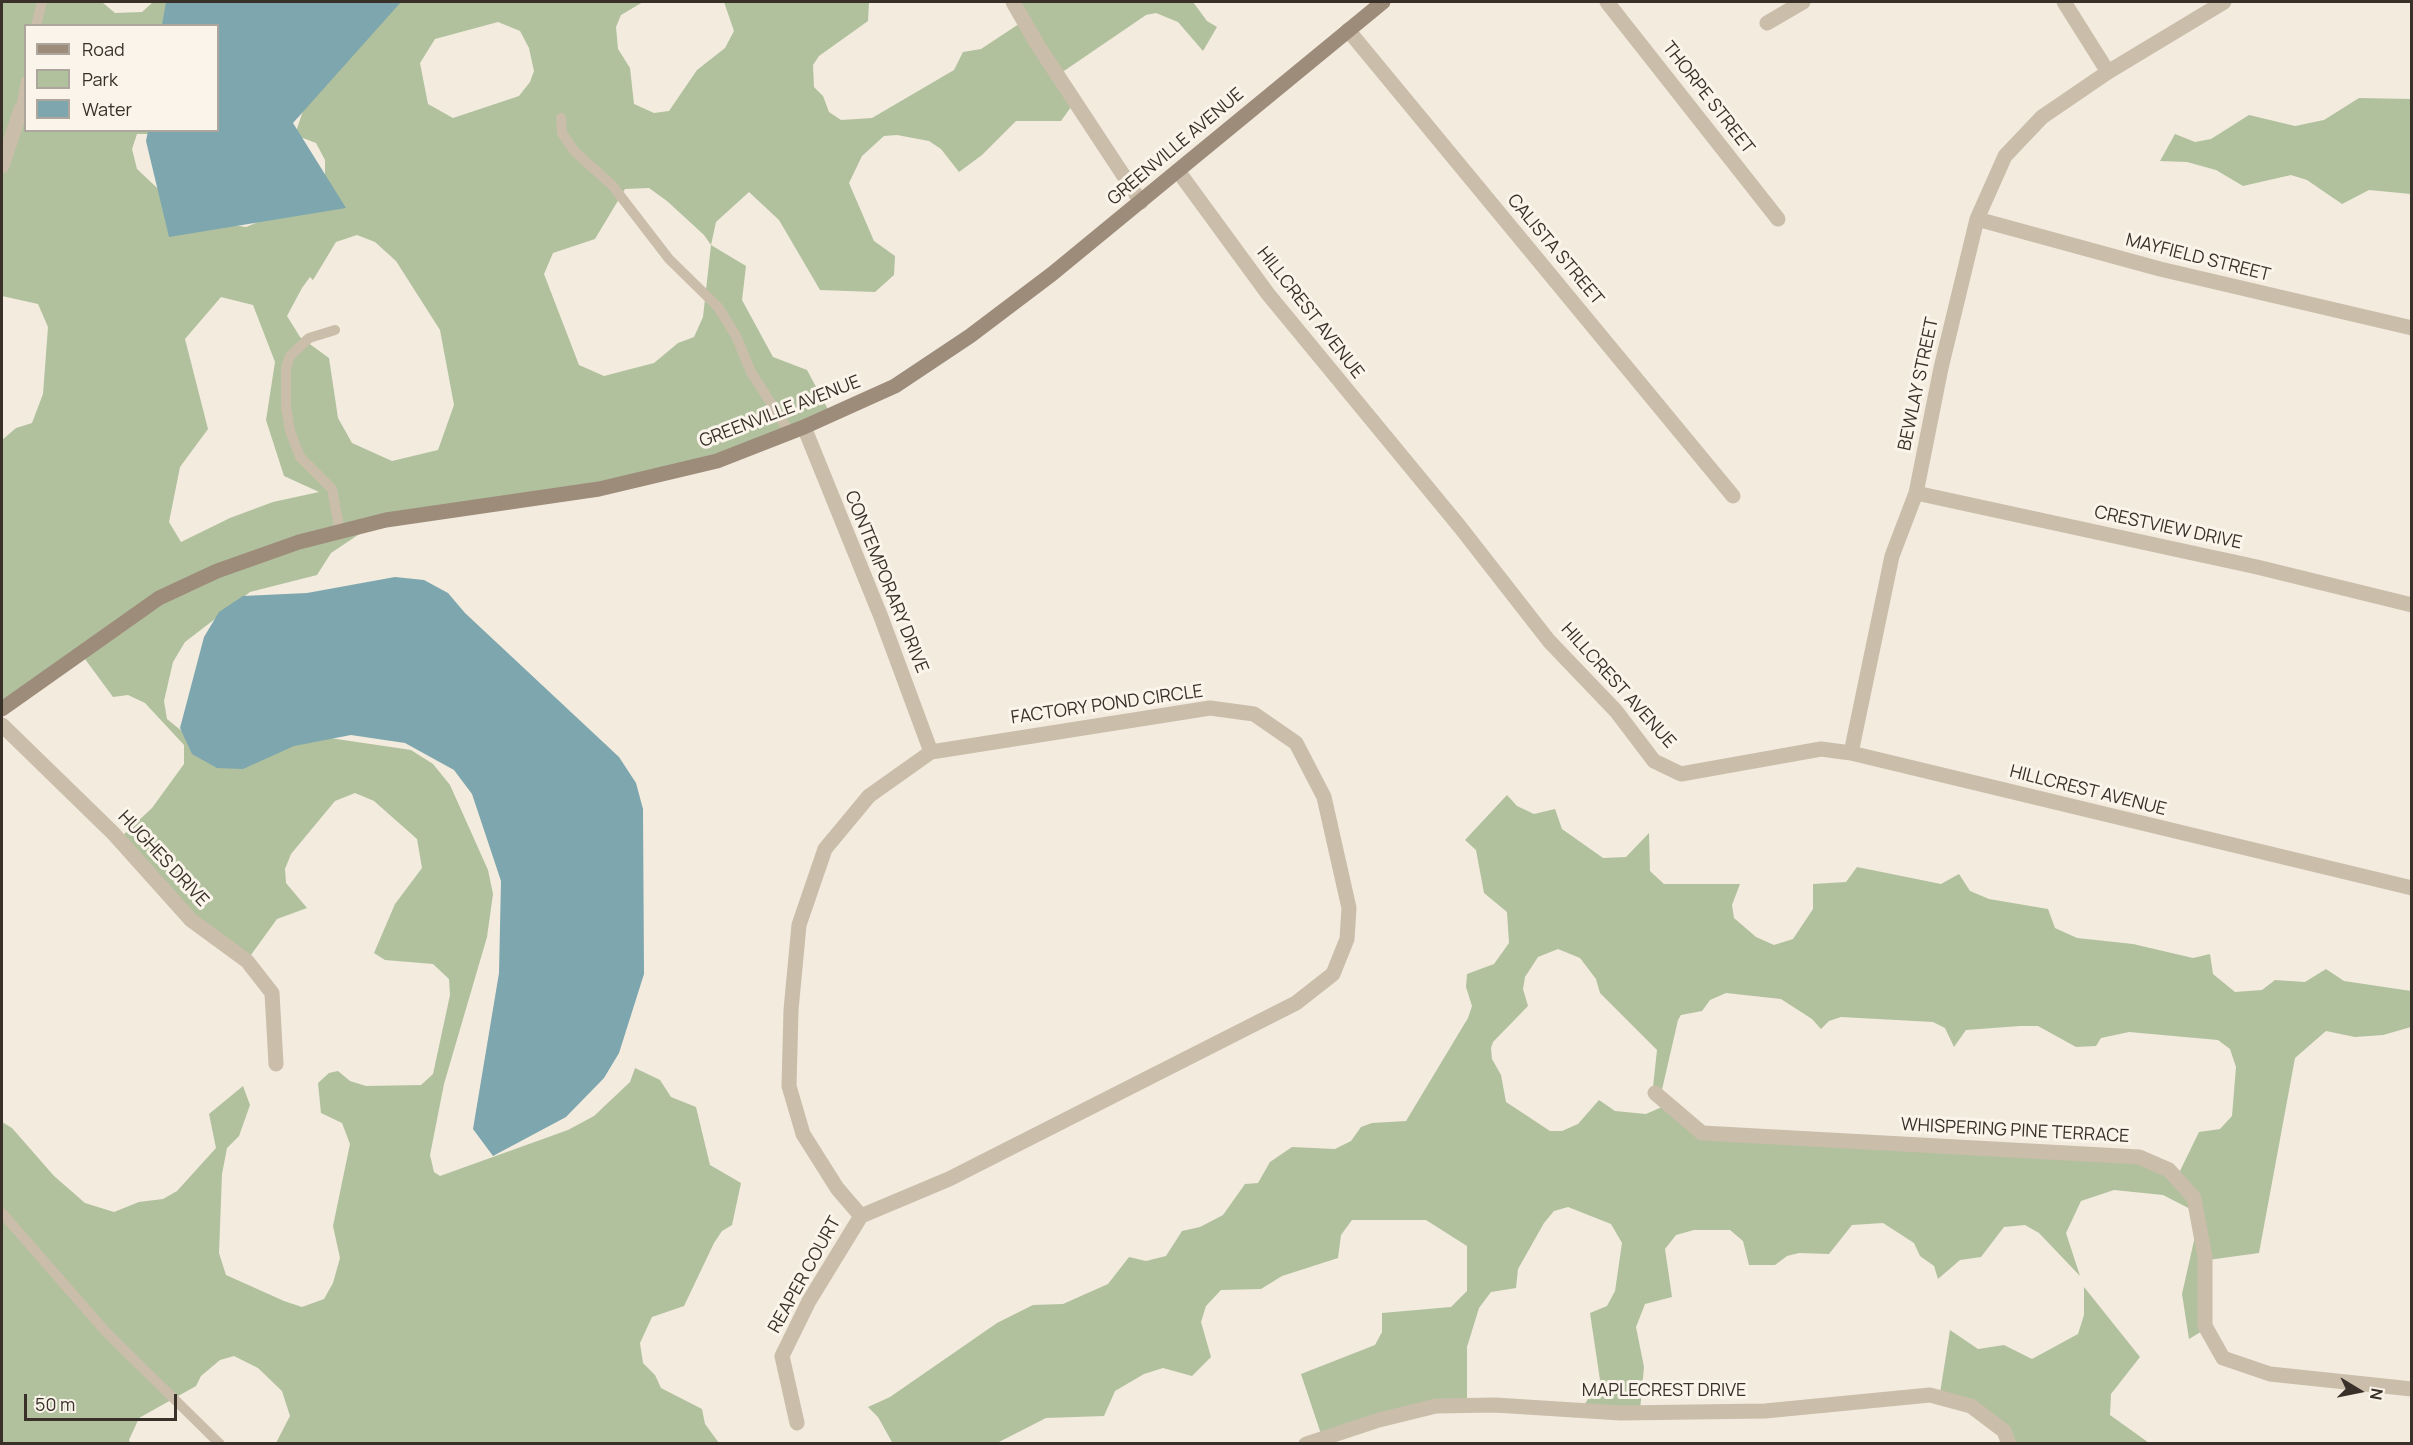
<!DOCTYPE html>
<html>
<head>
<meta charset="utf-8">
<style>
	body { margin:0 }
	#map { position:relative; width:2413px; height:1445px; overflow:hidden; background:#f2ebde; font-family:Manrope,sans-serif }
	canvas { display:block }
	.frame { position:absolute; inset:0; border:3px solid #383029; pointer-events:none }
	.legend { position:absolute; left:24px; top:24px; width:195px; height:108px; box-sizing:border-box; background:#faf4ea; border:2px solid #aca69d; margin:0; padding:8px 10px; list-style:none; font-size:18px; color:#383029 }
	.legend li { display:flex; align-items:center; gap:12px; height:30px }
	.legend b { width:30px; border:2px solid #aca69d }
	.north { position:absolute; left:2329px; top:1361px; width:60px; height:60px; -webkit-text-stroke:4px #faf4ea; paint-order:stroke; rotate:100deg; font-size:16px; font-weight:700; line-height:24px; text-align:center; color:#383029 }
	.north::after { content:''; display:block; margin:auto; width:21px; height:27px; background:#383029; clip-path:polygon(50% 0,100% 100%,50% 72%,0 100%) }
	.scale { position:absolute; left:24px; top:1394px; width:153px; height:27px; box-sizing:border-box; border:3px solid #383029; border-top:0; padding-left:8px; font-size:18px; line-height:21px; white-space:nowrap; color:#383029; -webkit-text-stroke:4px #faf4ea; paint-order:stroke }
</style>
</head>
<body>
<div id="map">
<canvas width="2413" height="1445"></canvas>
<div class="frame"></div>
<ul class="legend">
<li><b style="height:8px;background:#9e8c7b"></b>Road</li>
<li><b style="height:16px;background:#b1c19e"></b>Park</li>
<li><b style="height:16px;background:#7da6ae"></b>Water</li>
</ul>
<div class="north">N</div>
<div class="scale">50 m</div>
</div>
<script>
const g = document.querySelector('canvas').getContext('2d');
g.lineJoin = 'round';
function fillPath(path, color) { g.fillStyle = color; g.fill(path, 'evenodd'); }
const toPath = rows => new Path2D(rows.map(r => 'M' + r).join(''));
function stroke(path, color, width, dash) { g.strokeStyle = color; g.lineWidth = width; g.lineCap = dash ? 'butt' : 'round'; g.setLineDash(dash || []); g.stroke(path); }
function label(font, color, halo, rows, align = 'center') {
  g.font = font + ' Manrope,sans-serif'; g.lineWidth = 6; g.setLineDash([]); g.textBaseline = 'middle'; g.strokeStyle = halo; g.fillStyle = color; for (const [text, x, y, turn = 0] of rows) {
    g.save(); g.translate(x, y); g.rotate((+turn || 0) * Math.PI / 180); g.textAlign = isNaN(turn) ? turn : align; if (halo) g.strokeText(text, 0, 0); g.fillText(text, 0, 0); g.restore();
  }
}
fillPath(toPath([
	[2,2,102,2,115,13,142,12,153,2,170,2,176,25,26,26,26,130,170,131,158,134,137,134,132,149,137,169,189,218,246,227,299,205,325,185,325,160,316,143,295,135,309,92,354,2,643,2,621,15,616,27,618,49,630,68,634,104,654,113,669,111,697,70,725,48,734,31,724,2,869,2,868,21,819,56,813,65,814,87,823,96,829,112,841,120,872,118,954,70,963,52,981,49,1025,20,1016,2,1193,2,1207,21,1217,27,1203,51,1178,22,1156,13,1146,15,1061,73,1076,100,1061,121,1016,121,982,155,959,172,941,149,929,141,897,135,884,136,862,156,849,183,874,241,895,256,894,275,875,292,820,290,779,220,749,192,716,222,711,245,746,266,742,300,773,357,807,370,831,415,721,461,376,523,331,553,317,575,250,592,185,642,173,662,164,701,167,719,216,759,296,733,411,750,433,764,450,785,488,870,493,894,487,937,444,1084,430,1155,434,1172,440,1176,568,1130,594,1116,630,1082,635,1068,660,1080,671,1097,696,1107,710,1165,741,1183,732,1225,722,1231,714,1243,684,1306,652,1317,640,1343,643,1363,655,1375,661,1388,702,1409,705,1424,719,1443,276,1443,290,1416,282,1391,258,1368,234,1356,220,1360,201,1376,196,1386,139,1418,129,1440,130,1443,2,1443,2,1122,12,1128,54,1176,85,1203,114,1212,139,1202,163,1199,177,1191,216,1148,209,1114,243,1086,250,1105,239,1136,227,1148,222,1174,219,1253,226,1275,284,1301,302,1307,324,1299,333,1283,340,1258,333,1226,350,1144,342,1123,321,1113,318,1083,329,1073,338,1071,350,1081,366,1086,421,1085,433,1074,450,995,449,979,433,964,385,960,374,953,395,904,422,868,417,839,374,801,355,793,335,801,291,854,285,869,286,883,307,908,277,919,248,959,193,920,121,837,152,808,184,764,184,745,145,703,128,695,113,697,82,655,2,711,2,440,16,428,32,423,43,394,48,327,38,304,2,296],
	[498,22,520,31,529,48,534,71,530,82,519,96,453,118,428,104,420,63,435,39],
	[649,188,667,201,704,235,711,245,703,317,694,337,678,343,654,363,604,376,579,365,544,274,553,253,595,239,625,189],
	[357,235,375,242,396,261,440,330,454,405,438,450,392,461,352,443,338,418,329,358,300,337,287,316,302,288,310,277,313,280,336,242],
	[221,297,253,305,275,362,266,420,284,476,319,492,273,502,230,518,181,542,169,522,180,467,208,429,185,339],
	[2359,98,2411,99,2411,194,2369,190,2342,204,2307,180,2291,175,2243,186,2216,170,2187,162,2160,161,2175,134,2195,142,2211,139,2249,115,2295,126,2324,120],
	[1507,795,1517,806,1534,814,1555,809,1562,829,1603,858,1626,857,1649,833,1650,871,1664,884,1740,884,1732,905,1734,918,1756,937,1774,945,1793,939,1813,909,1813,884,1846,882,1857,867,1941,884,1959,874,1970,891,1989,899,2048,909,2055,928,2077,938,2133,944,2193,958,2210,954,2213,974,2235,992,2262,990,2275,980,2305,982,2326,969,2344,981,2411,991,2411,1027,2383,1035,2355,1037,2326,1031,2295,1058,2259,1253,2208,1260,2209,1327,2189,1339,2182,1294,2200,1214,2163,1195,2114,1190,2081,1201,2066,1233,2080,1276,2039,1233,2025,1225,2004,1227,1981,1257,1960,1260,1938,1279,1934,1266,1920,1256,1914,1243,1883,1223,1852,1225,1829,1254,1799,1253,1787,1256,1775,1265,1749,1265,1743,1241,1730,1230,1694,1230,1676,1235,1665,1249,1672,1297,1645,1304,1636,1327,1644,1367,1640,1410,1581,1410,1600,1380,1590,1313,1607,1306,1615,1291,1622,1243,1611,1224,1568,1207,1554,1211,1544,1223,1518,1269,1516,1288,1491,1292,1479,1308,1467,1347,1467,1403,1322,1437,1301,1374,1375,1345,1382,1332,1382,1313,1451,1307,1467,1291,1467,1246,1426,1220,1352,1220,1341,1235,1338,1258,1282,1276,1261,1289,1221,1290,1206,1306,1201,1322,1211,1357,1192,1376,1163,1368,1144,1374,1115,1391,1104,1416,1046,1418,997,1443,893,1444,878,1417,868,1407,890,1397,997,1323,1033,1305,1063,1304,1108,1284,1129,1257,1146,1261,1166,1256,1182,1231,1200,1227,1223,1215,1245,1184,1258,1183,1270,1162,1292,1147,1335,1149,1351,1141,1361,1127,1372,1123,1406,1121,1468,1018,1472,1006,1466,987,1467,974,1494,964,1509,943,1507,912,1484,893,1476,850,1465,840],
	[1558,949,1580,958,1596,979,1600,993,1657,1050,1653,1087,1661,1094,1678,1020,1681,1015,1702,1011,1710,1000,1726,993,1781,999,1812,1019,1821,1029,1829,1021,1841,1017,1933,1022,1945,1028,1954,1047,1966,1030,2020,1026,2038,1026,2076,1047,2096,1046,2101,1038,2129,1032,2218,1040,2230,1049,2236,1067,2232,1116,2220,1129,2199,1132,2178,1175,2121,1156,1705,1133,1664,1106,1646,1114,1615,1111,1599,1100,1578,1124,1562,1131,1550,1131,1506,1102,1501,1075,1492,1059,1491,1048,1493,1042,1528,1006,1523,989,1525,977,1538,957],
	[2084,1287,2140,1357,2111,1394,2110,1415,2149,1443,2012,1443,1940,1393,1950,1330,1978,1349,2004,1345,2032,1359,2078,1334,2084,1315]
]), '#b1c19e');
fillPath(toPath([
	[166,2,401,2,293,123,346,208,169,237,146,141,148,131,218,130,218,26,162,25],
	[395,577,424,580,448,593,465,613,619,757,636,783,643,809,644,974,619,1053,604,1078,566,1117,493,1156,473,1129,499,973,501,881,472,794,454,770,405,743,351,735,294,746,243,769,217,768,192,754,180,728,204,637,219,612,243,596,307,593]
]), '#7da6ae');
stroke(toPath([
	[36,26,42,2],
	[21,109,26,81],
	[561,118,562,133,575,152,612,185,669,259,718,307,736,336,751,372,790,433],
	[335,330,309,338,290,356,286,368,286,406,290,431,300,457,332,489,340,532],
	[2,1213,106,1332,220,1444]
]), '#cabdaa', 10);
stroke(toPath([
	[1013,2,1037,44,1141,202],
	[1607,2,1778,219],
	[2064,2,2108,72],
	[1767,23,1803,2],
	[1348,30,1733,496],
	[2,166,21,109],
	[1178,171,1268,294,1460,527,1549,641,1616,711,1654,761,1681,774,1821,749,1851,753,2412,888],
	[1977,219,2160,269,2412,328],
	[804,427,881,617,931,752],
	[1916,493,2257,567,2412,605],
	[1210,708,1254,714,1296,743,1324,797,1349,908,1347,939,1333,974,1296,1003,949,1179,861,1216,837,1188,803,1134,789,1086,791,1010,799,925,825,849,869,796,931,752,1210,708],
	[2,725,113,833,191,920,247,961,272,993,276,1064],
	[1851,753,1892,556,1916,493,1941,368,1977,219,2005,156,2042,117,2108,72,2224,2],
	[1655,1093,1702,1133,2139,1157,2169,1170,2194,1198,2205,1257,2205,1326,2223,1358,2270,1374,2412,1389],
	[797,1423,782,1356,809,1301,861,1216],
	[1306,1444,1379,1420,1436,1406,1495,1405,1621,1413,1765,1411,1930,1395,1971,1406,2004,1431,2009,1444]
]), '#cabdaa', 15);
stroke(toPath([
	[2,709,159,598,217,571,299,542,386,520,599,489,717,461,804,427,895,386,970,336,1052,274,1383,2]
]), '#9e8c7b', 15);
label('18px', '#383029', '#faf4ea', [
	["THORPE STREET",1708,98,52],
	["GREENVILLE AVENUE",1176,147,-40],
	["CALISTA STREET",1555,250,50],
	["MAYFIELD STREET",2198,258,14],
	["HILLCREST AVENUE",1310,313,52],
	["BEWLAY STREET",1919,384,-78],
	["GREENVILLE AVENUE",780,412,-21],
	["CRESTVIEW DRIVE",2168,528,12],
	["CONTEMPORARY DRIVE",886,582,68],
	["HILLCREST AVENUE",1618,686,48],
	["FACTORY POND CIRCLE",1107,705,-8],
	["HILLCREST AVENUE",2088,791,14],
	["HUGHES DRIVE",163,859,47],
	["WHISPERING PINE TERRACE",2015,1131,3],
	["REAPER COURT",805,1275,-61],
	["MAPLECREST DRIVE",1664,1391]
]);
</script>
</body>
</html>
